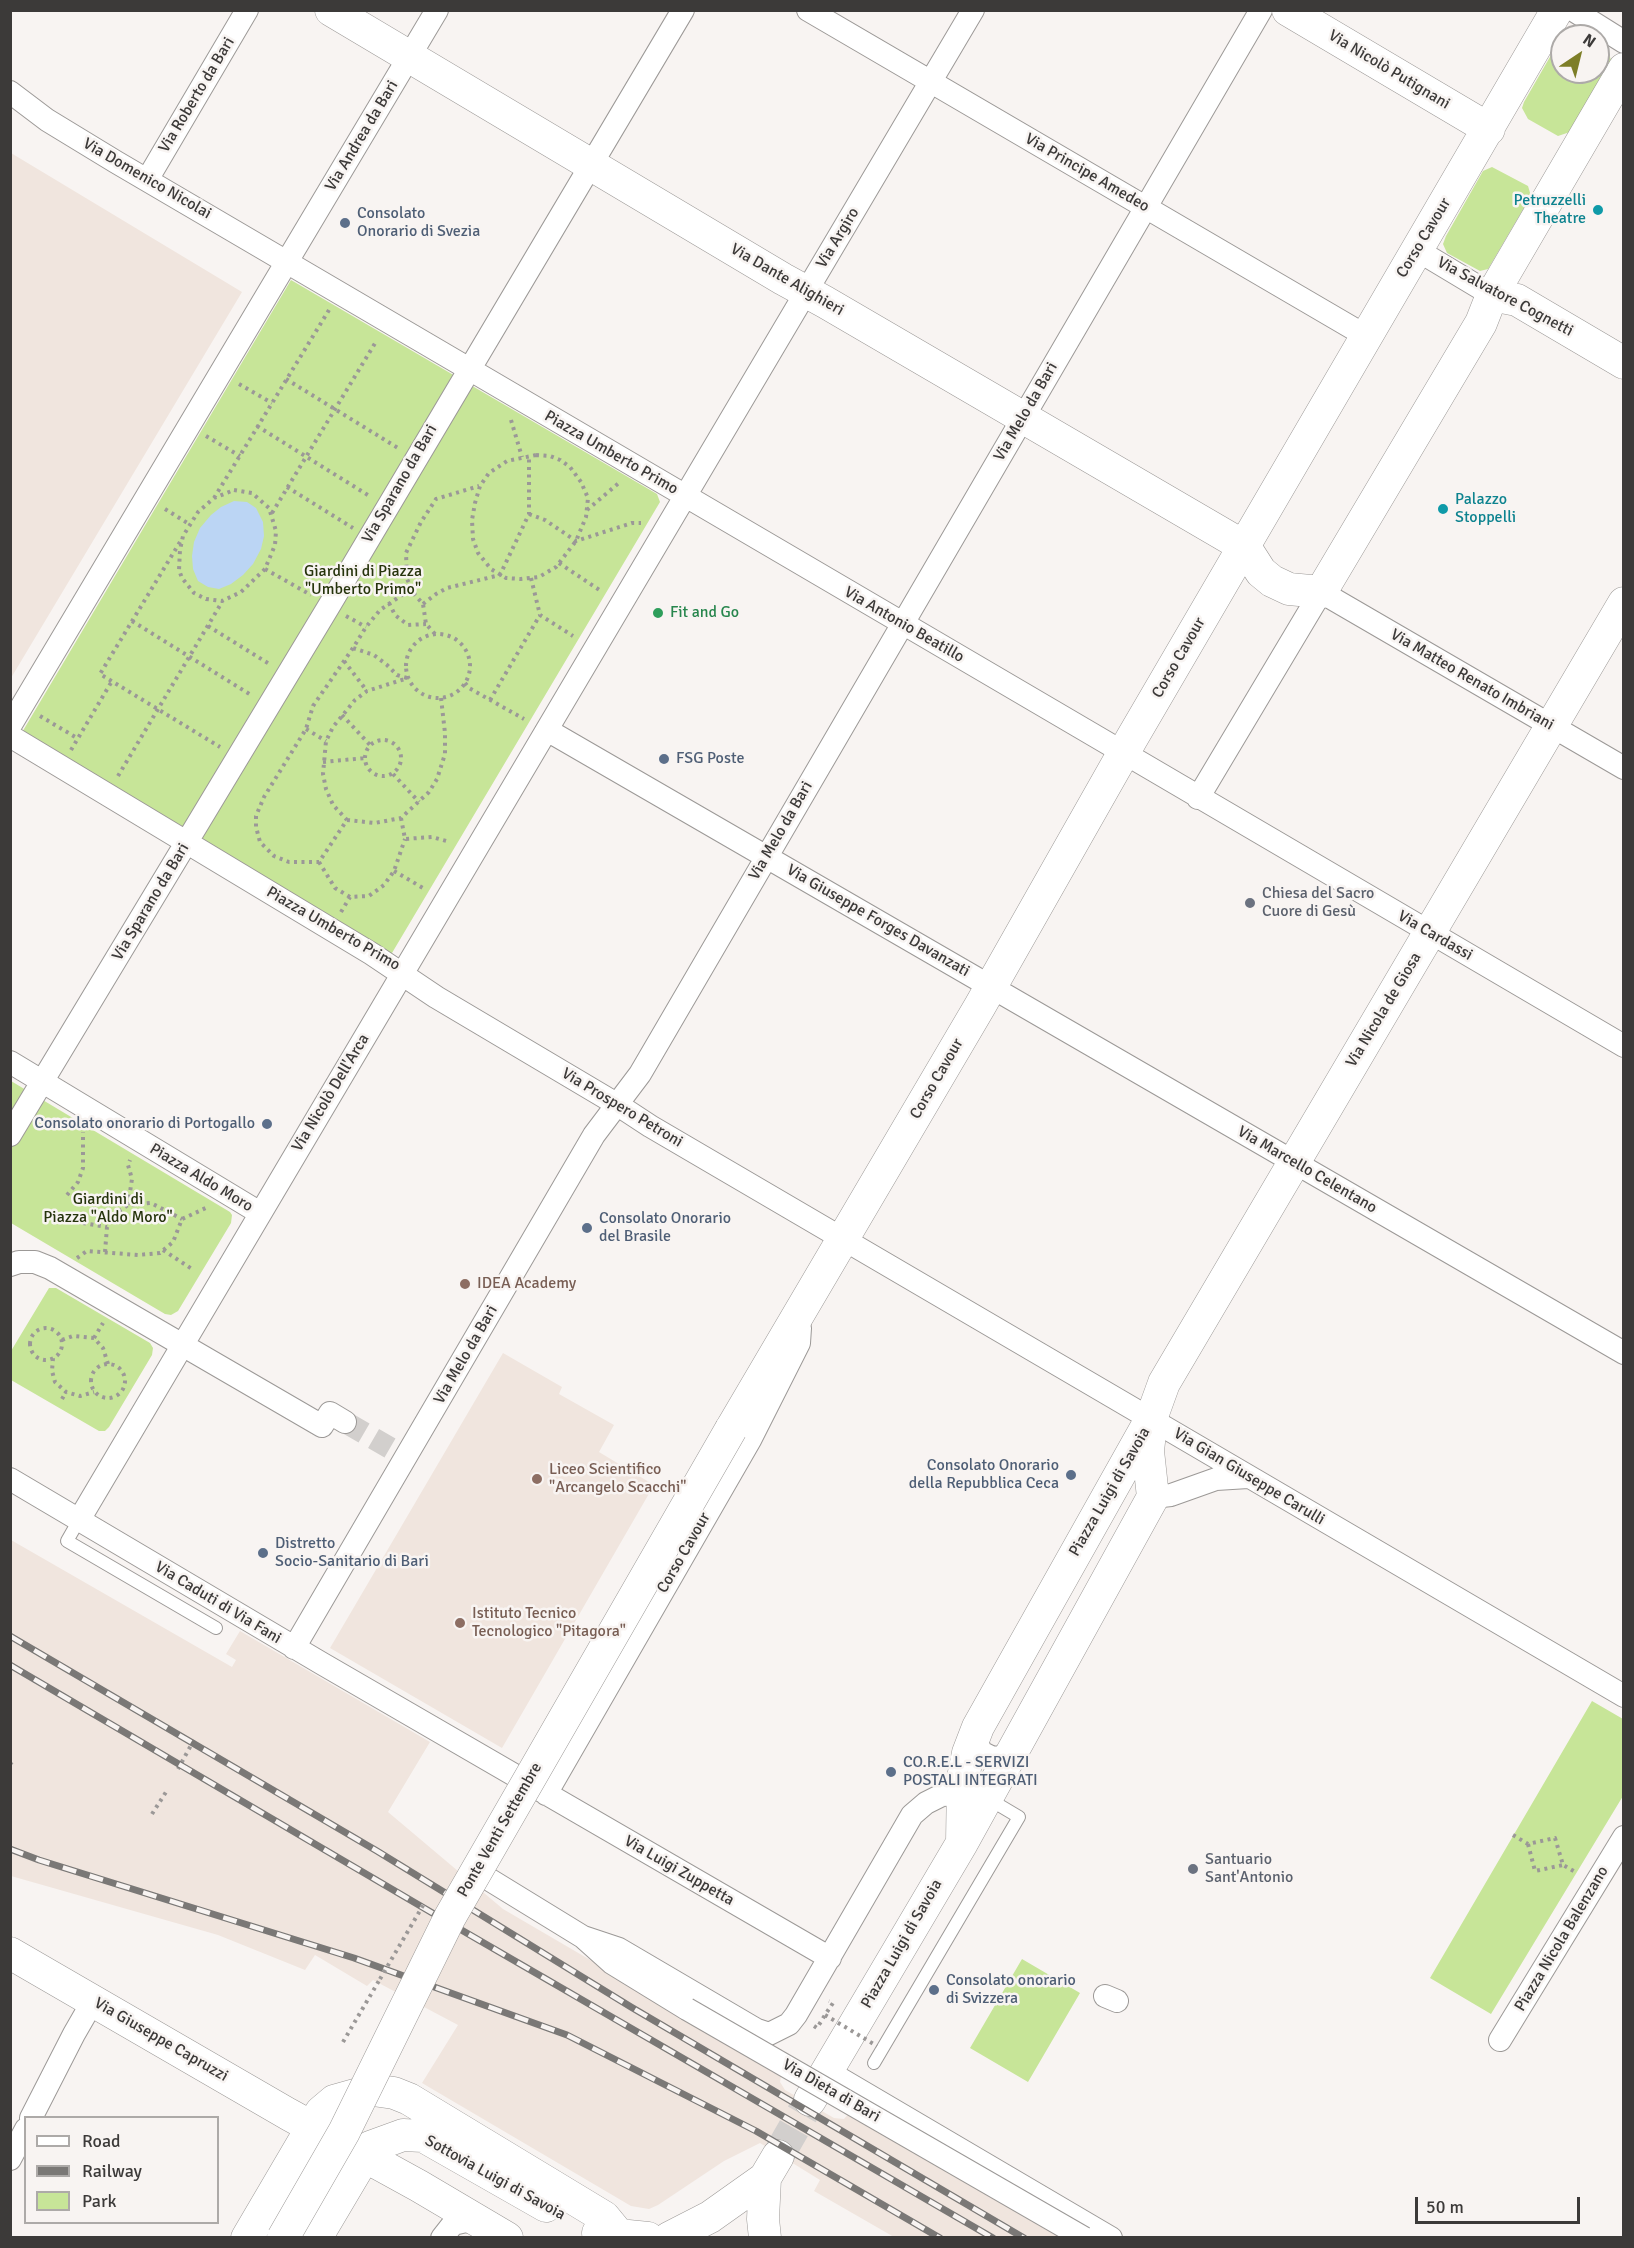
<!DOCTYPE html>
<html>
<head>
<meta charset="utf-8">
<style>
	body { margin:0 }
	#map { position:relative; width:1634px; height:2248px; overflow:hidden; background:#f8f4f2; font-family:Signika,sans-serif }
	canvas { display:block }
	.frame { position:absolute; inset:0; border:12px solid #3c3a39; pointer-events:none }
	.legend { position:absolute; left:24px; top:2116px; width:195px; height:108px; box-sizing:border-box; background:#f8f4f2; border:2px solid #adaaa8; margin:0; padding:8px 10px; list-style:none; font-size:18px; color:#3c3a39 }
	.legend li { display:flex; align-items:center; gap:12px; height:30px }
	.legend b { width:30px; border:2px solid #adaaa8 }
	.north { position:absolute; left:1550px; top:24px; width:60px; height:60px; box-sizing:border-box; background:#f8f4f2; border:2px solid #adaaa8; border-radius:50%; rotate:35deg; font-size:16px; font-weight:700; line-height:24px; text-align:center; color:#3c3a39 }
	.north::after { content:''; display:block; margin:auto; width:21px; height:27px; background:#7d7e27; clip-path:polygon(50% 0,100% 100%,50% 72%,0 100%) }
	.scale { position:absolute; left:1415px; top:2197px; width:165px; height:27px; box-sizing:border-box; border:3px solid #3c3a39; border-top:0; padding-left:8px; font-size:18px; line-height:21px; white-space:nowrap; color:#3c3a39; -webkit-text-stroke:4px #f8f4f2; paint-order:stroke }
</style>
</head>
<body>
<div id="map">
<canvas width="1634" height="2248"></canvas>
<div class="frame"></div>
<ul class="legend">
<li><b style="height:8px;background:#fff"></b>Road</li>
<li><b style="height:8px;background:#7a7876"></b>Railway</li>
<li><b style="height:16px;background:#c7e598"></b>Park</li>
</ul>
<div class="north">N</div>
<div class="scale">50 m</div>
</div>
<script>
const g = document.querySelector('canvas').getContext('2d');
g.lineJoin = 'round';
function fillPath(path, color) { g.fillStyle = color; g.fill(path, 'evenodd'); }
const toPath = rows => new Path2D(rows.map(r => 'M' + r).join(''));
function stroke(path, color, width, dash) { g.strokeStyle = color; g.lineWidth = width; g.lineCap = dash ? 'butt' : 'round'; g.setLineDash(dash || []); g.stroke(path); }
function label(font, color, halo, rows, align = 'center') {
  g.font = font + ' Signika,sans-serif'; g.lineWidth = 5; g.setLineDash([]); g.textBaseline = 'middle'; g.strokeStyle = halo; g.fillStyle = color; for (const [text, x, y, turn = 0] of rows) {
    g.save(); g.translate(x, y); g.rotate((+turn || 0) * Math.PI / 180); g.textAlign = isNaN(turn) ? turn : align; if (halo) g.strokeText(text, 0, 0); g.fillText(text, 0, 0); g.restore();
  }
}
fillPath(toPath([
	[11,153,242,292,11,678],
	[503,1353,562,1387,559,1394,614,1425,599,1452,654,1485,502,1748,330,1648],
	[11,1540,232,1667,236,1660,226,1654,240,1631,430,1742,388,1812,503,1909,782,2072,780,2082,785,2090,834,2118,844,2119,850,2112,1066,2237,894,2237,814,2191,820,2180,760,2143,724,2161,658,2205,649,2209,631,2206,422,2083,458,2025,373,1980,367,1986,315,1955,305,1970,218,1935,11,1876]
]), '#f0e5de');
fillPath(toPath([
	[1562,36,1562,72,1598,72,1598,45,1608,51,1611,60,1570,132,1558,136,1528,119,1522,108,1524,102],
	[1492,167,1528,186,1531,196,1488,269,1480,271,1447,253,1443,244,1446,236,1483,171],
	[291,280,657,494,660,502,389,958,21,734],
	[11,1081,230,1212,232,1215,231,1223,178,1311,171,1315,165,1314,11,1223],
	[49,1288,56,1288,150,1343,153,1348,152,1355,109,1427,105,1431,99,1431,11,1380,11,1351],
	[1592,1701,1623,1719,1623,1796,1491,2014,1430,1978],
	[1022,1959,1080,1993,1028,2082,970,2048]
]), '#c7e598');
fillPath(toPath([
	[234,501,247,502,256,508,263,522,264,536,261,549,253,564,243,575,231,584,219,589,208,587,198,581,193,569,192,556,194,542,200,528,211,515,221,507]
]), '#bbd5f4');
stroke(toPath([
	[345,1422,390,1448]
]), '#d2cfcd', 22, [22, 11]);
stroke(toPath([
	[778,2156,810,2100]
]), '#d2cfcd', 32, [32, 16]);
const lane = toPath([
	[79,1520,67,1541,216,1628],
	[874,2063,1019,1817,987,1798]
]);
const street = toPath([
	[808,10,1366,336],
	[1573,10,1624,42],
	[10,92,47,120,116,162,1624,1046],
	[147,180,247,10],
	[1417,250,1492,295],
	[10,726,437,10],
	[547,730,1624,1353],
	[10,736,372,954,436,997,618,1105,650,1126,1624,1696],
	[1198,798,1321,592,1624,768],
	[10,1062,260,1213],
	[10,1135,329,606,683,10],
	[10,1265,19,1262,35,1262,50,1268,322,1426,330,1413,345,1422],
	[10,1479,321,1663,830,1958],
	[1153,1497,1171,1495,1216,1479,1248,1477],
	[79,1520,973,10],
	[294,1648,594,1135,640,1074,1261,10],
	[978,1727,977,1742,981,1752,993,1758,1001,1757,1013,1749],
	[546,1794,750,1440,799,1343,800,1328],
	[484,1860,477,1872,583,1937,612,1963,687,2009],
	[583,1937,619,1949,757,2030,769,2034,789,2024,796,2015,912,1815,926,1803,942,1795,962,1794,978,1797],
	[1105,1996,1117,2001],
	[1500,2040,1624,1837],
	[827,2071,1111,2238],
	[31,2118,74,2034,93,2001],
	[10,2159,26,2129],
	[442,2238,453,2224,466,2221,482,2224]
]);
const secondary = toPath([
	[331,10,783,279,825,302,1245,547,1261,572,1272,581,1289,589,1321,592,1481,323,1492,295,1624,69],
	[1288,10,1489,129],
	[1492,295,1517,300,1624,363],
	[731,1429,980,1006,1132,738,1557,10],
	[962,1843,963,1778,968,1753,978,1727,1151,1419,1164,1383,1624,603],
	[10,1953,288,2114,419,2186,507,2238],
	[810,2100,962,1843,1153,1497,1148,1451,1151,1423],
	[598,2233,648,2238],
	[247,2238,321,2112,334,2101,373,2090,394,2093,409,2099,604,2217,618,2234],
	[316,2238,370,2147,403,2135,423,2136,546,2206],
	[669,2238,710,2217,765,2178,778,2156],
	[765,2238,763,2219,765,2178]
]);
stroke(lane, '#9c9997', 14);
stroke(street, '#9c9997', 24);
stroke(secondary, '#9c9997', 33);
stroke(toPath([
	[286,379,398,448],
	[239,384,272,403],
	[511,420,522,457],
	[257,426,371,497],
	[206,436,240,456],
	[536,455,550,456,560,460,570,467,581,482,588,498,586,517,576,541,556,567,539,577,521,579,506,578,491,569,478,553,473,539,472,520,475,503,480,486,489,473,507,461,536,455],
	[287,487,353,528],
	[234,490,252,493,269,508,276,531,275,545,265,569,241,592,222,601,206,599,194,593,182,578,179,570,180,550,183,536,198,512,214,498,234,490],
	[214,498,329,310],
	[165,509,189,524],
	[587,510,620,482],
	[272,513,377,340],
	[529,514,545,520,576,541,632,523,641,523],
	[180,542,100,674,220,747],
	[559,563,601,591],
	[265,569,311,595],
	[531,578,540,615,573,636],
	[389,603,395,615,408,625,426,624],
	[423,604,436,594,447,588,500,575,529,514,529,456],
	[346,616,366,627],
	[132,621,251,695],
	[208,626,271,665],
	[435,634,426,624,423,604,415,595,407,579,406,553,421,522,436,499,479,486],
	'406 666a32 32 0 1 1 64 0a32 32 0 1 1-64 0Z',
	[353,648,313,706,306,729,264,797,256,816,256,827,260,842,274,856,289,862,319,862,347,820,333,805,326,789,323,774,326,741,333,727,355,700,367,691,408,678],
	[344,661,367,691],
	[407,678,397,675,387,665,374,655,353,648,366,627,380,610,412,588],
	[465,683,469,688,524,719],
	[490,700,540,615],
	[342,715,370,745],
	[40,716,77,738],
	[306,729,326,741],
	'365 758a18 18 0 1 1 36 0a18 18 0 1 1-36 0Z',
	[71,750,112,681],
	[323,762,365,758],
	[393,774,419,802],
	[118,776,222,602],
	[401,818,405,839,432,837,450,842],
	[347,820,375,823,401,818,429,792,437,779,445,754,445,733,441,698],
	[319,862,335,888,350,897,369,896,384,885,394,871,405,839],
	[394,871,423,888],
	[341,912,350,897],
	[67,1195,78,1182,83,1168,83,1132],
	[128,1205,132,1179,128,1165,130,1160],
	[83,1223,107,1227],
	[163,1250,192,1269],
	[105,1252,107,1227,116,1213,128,1205,151,1203,182,1219],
	[77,1258,87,1251,138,1255,160,1253,173,1242,182,1219,208,1207],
	'30 1344a16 16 0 1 1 32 0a16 16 0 1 1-32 0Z',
	[94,1338,103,1323],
	[62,1340,73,1336,94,1338,103,1348,108,1364],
	[53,1358,52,1371,55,1382,66,1392,80,1396,94,1392],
	'91 1381a17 17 0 1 1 34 0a17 17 0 1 1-34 0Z',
	[62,1399,66,1392],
	[10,1764,12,1762],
	[178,1769,195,1738],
	[152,1814,166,1792],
	[1513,1835,1528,1844,1555,1838,1563,1865,1577,1873],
	[1528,1844,1535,1871,1563,1865],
	[814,2026,817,2028,825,2015,833,2003,829,2001],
	[343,2042,380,1979]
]), '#9b9897', 4, [3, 4.5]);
stroke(lane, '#fff', 12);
stroke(street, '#fff', 22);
stroke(secondary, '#fff', 32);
const rail = toPath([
	[10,1636,377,1851,631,2007,1024,2238],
	[10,1665,458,1928,993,2238],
	[10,1849,39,1860,354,1958,567,2035,756,2131,940,2238]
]);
stroke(rail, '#7a7876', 7);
stroke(rail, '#f8f4f2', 4.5, [14]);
const streetBridge = toPath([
	[687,2009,1084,2238]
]);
const secondaryBridge = toPath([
	[283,2238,344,2132,450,1917,731,1429]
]);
stroke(streetBridge, '#9c9997', 24, []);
stroke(secondaryBridge, '#9c9997', 33, []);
stroke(toPath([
	[380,1979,425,1902],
	[825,2015,877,2046]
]), '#9b9897', 4, [3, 4.5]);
stroke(streetBridge, '#fff', 22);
stroke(secondaryBridge, '#fff', 32);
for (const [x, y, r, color] of [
	[1598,210,6,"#0f9aa8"],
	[345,223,6,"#5c6f8a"],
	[1443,509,6,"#0f9aa8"],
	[658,613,6,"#2e9e5b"],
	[664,759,6,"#5c6f8a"],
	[1250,903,6,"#6b7280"],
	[267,1124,6,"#5c6f8a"],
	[587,1228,6,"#5c6f8a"],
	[465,1284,6,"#8d6e63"],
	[1071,1475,6,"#5c6f8a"],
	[537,1479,6,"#8d6e63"],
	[263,1553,6,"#5c6f8a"],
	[460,1623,6,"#8d6e63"],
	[891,1772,6,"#5c6f8a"],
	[1193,1869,6,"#6b7280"],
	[934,1990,6,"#5c6f8a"]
]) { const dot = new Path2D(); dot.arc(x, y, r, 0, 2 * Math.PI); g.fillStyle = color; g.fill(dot); stroke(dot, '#f8f4f2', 2); }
label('16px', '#3c3a39', '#f8f4f2', [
	["Via Nicolò Putignani",1389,70,31],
	["Via Roberto da Bari",197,95,-59],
	["Via Andrea da Bari",362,136,-59],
	["Via Principe Amedeo",1087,173,30],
	["Via Domenico Nicolai",147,179,30],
	["Via Argiro",838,238,-59],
	["Corso Cavour",1424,238,-59],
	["Via Dante Alighieri",787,280,30],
	["Via Salvatore Cognetti",1505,297,28],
	["Via Melo da Bari",1026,412,-60],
	["Piazza Umberto Primo",611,453,30],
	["Via Sparano da Bari",400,484,-60],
	["Via Antonio Beatillo",904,625,30],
	["Corso Cavour",1179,658,-60],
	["Via Matteo Renato Imbriani",1472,680,30],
	["Via Melo da Bari",781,831,-60],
	["Via Sparano da Bari",151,902,-59],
	["Via Giuseppe Forges Davanzati",878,921,30],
	["Piazza Umberto Primo",333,929,30],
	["Via Cardassi",1435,936,30],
	["Via Nicola de Giosa",1384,1010,-59],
	["Corso Cavour",937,1079,-60],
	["Via Nicolò Dell'Arca",331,1093,-59],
	["Via Prospero Petroni",622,1108,31],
	["Via Marcello Celentano",1307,1170,30],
	["Piazza Aldo Moro",201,1178,31],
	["Via Melo da Bari",466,1355,-60],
	["Via Gian Giuseppe Carulli",1249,1477,31],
	["Piazza Luigi di Savoia",1110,1492,-60],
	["Corso Cavour",684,1553,-60],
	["Via Caduti di Via Fani",218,1603,31],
	["Ponte Venti Settembre",500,1830,-60],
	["Via Luigi Zuppetta",679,1871,30],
	["Piazza Nicola Balenzano",1562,1939,-59],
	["Piazza Luigi di Savoia",902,1944,-60],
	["Via Giuseppe Capruzzi",161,2040,30],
	["Via Dieta di Bari",831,2091,30],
	["Sottovia Luigi di Savoia",495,2178,29]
]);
label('16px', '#0d838f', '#f8f4f2', [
	["Petruzzelli",1586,201],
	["Theatre",1586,219],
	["Palazzo",1455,500,"left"],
	["Stoppelli",1455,518,"left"]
], 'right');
label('16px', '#4e5e75', '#f8f4f2', [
	["Consolato",357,214],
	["Onorario di Svezia",357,232],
	["FSG Poste",676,759],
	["Consolato onorario di Portogallo",255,1124,"right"],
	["Consolato Onorario",599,1219],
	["del Brasile",599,1237],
	["Consolato Onorario",1059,1466,"right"],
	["della Repubblica Ceca",1059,1484,"right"],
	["Distretto",275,1544],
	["Socio-Sanitario di Bari",275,1562],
	["CO.R.E.L - SERVIZI",903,1763],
	["POSTALI INTEGRATI",903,1781],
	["Consolato onorario",946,1981],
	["di Svizzera",946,1999]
], 'left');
label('16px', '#26340c', '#f8f4f2', [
	["Giardini di Piazza",363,572],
	["\"Umberto Primo\"",363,590],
	["Giardini di",108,1200],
	["Piazza \"Aldo Moro\"",108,1218]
]);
label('16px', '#27864d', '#f8f4f2', [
	["Fit and Go",670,613]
], 'left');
label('16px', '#5b616d', '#f8f4f2', [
	["Chiesa del Sacro",1262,894],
	["Cuore di Gesù",1262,912],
	["Santuario",1205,1860],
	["Sant'Antonio",1205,1878]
], 'left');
label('16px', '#785e54', '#f8f4f2', [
	["IDEA Academy",477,1284],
	["Liceo Scientifico",549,1470],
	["\"Arcangelo Scacchi\"",549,1488],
	["Istituto Tecnico",472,1614],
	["Tecnologico \"Pitagora\"",472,1632]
], 'left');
</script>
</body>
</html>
